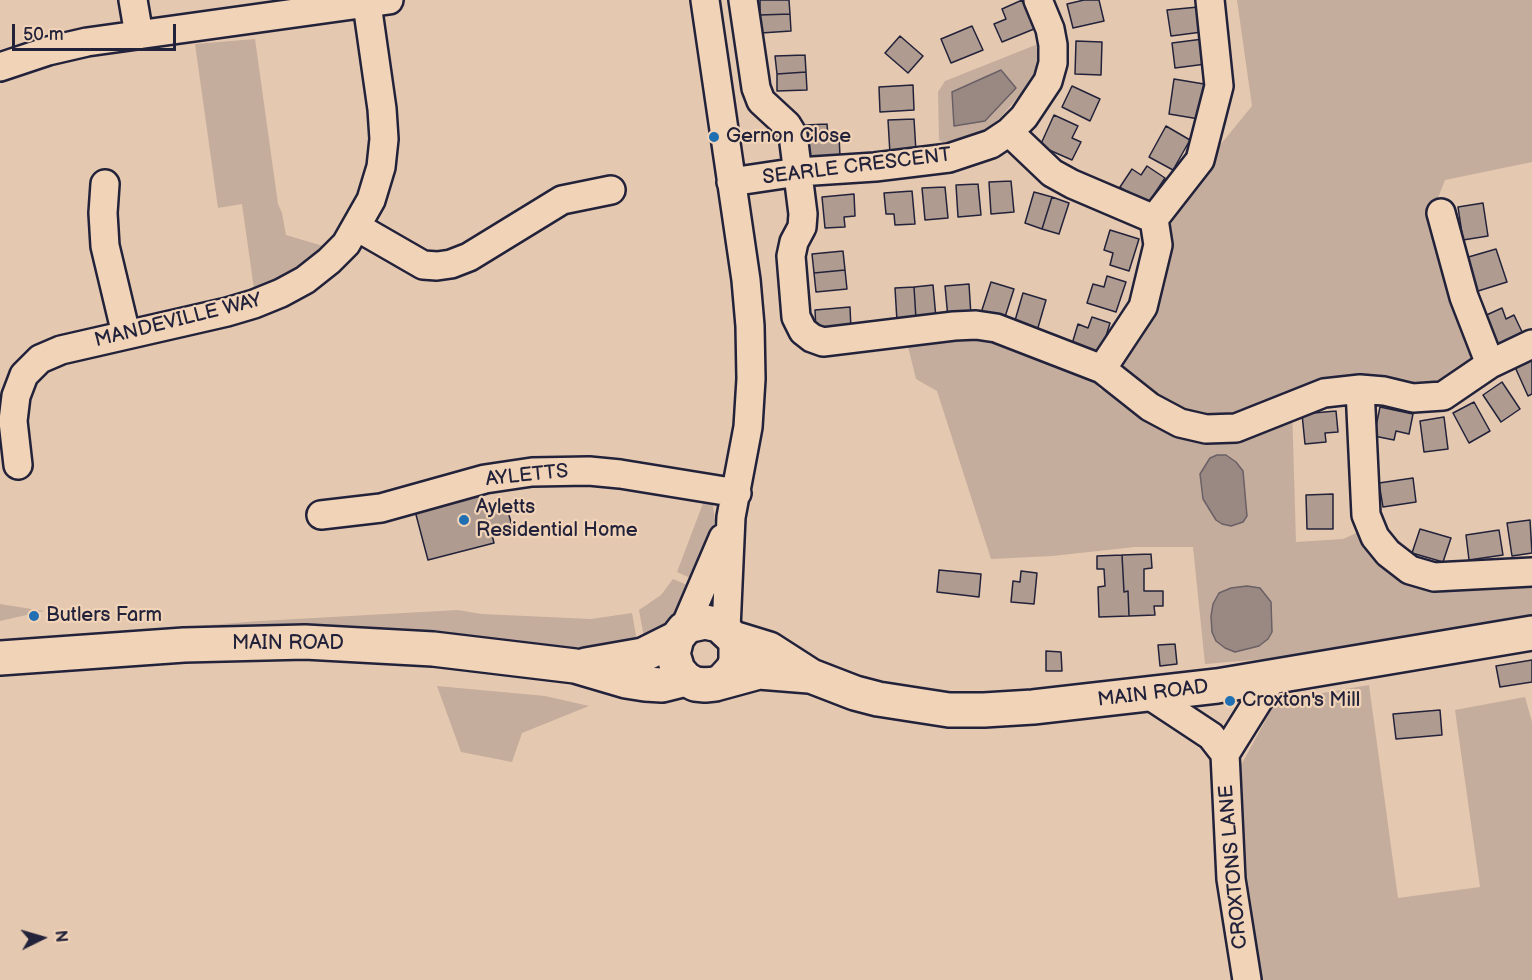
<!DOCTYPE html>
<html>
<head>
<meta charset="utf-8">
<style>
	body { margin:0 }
	#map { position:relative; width:1532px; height:980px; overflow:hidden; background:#e5c8b0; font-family:"Balsamiq Sans",sans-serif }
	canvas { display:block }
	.north { position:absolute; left:12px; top:908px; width:60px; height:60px; -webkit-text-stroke:4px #f1d3b7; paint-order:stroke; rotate:85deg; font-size:16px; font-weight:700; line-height:24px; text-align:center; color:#22223b }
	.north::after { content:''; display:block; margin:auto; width:21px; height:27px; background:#22223b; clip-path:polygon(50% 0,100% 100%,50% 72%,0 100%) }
	.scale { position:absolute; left:12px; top:24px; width:164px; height:27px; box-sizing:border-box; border:3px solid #22223b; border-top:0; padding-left:8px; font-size:18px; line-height:21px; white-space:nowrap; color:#22223b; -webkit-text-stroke:4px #f1d3b7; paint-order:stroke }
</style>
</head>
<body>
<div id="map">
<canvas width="1532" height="980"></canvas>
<div class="north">N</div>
<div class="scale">50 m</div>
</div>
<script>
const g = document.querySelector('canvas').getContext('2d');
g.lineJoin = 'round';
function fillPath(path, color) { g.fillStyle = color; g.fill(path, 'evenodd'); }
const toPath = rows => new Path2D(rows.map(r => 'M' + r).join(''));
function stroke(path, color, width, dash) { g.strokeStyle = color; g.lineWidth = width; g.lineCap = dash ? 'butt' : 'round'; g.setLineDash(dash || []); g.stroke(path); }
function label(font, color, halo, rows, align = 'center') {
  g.font = font + ' "Balsamiq Sans",sans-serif'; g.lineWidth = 4.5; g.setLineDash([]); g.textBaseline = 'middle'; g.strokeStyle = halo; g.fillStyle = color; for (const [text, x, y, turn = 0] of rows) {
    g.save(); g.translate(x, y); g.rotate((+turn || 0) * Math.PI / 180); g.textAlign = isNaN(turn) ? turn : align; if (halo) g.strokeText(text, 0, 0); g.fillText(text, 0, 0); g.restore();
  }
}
fillPath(toPath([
	[1237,0,1532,0,1532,162,1445,180,1434,208,1480,362,1441,387,1292,406,1296,542,1343,539,1361,531,1404,576,1532,578,1532,622,1324,654,1205,664,1193,547,1135,547,1052,556,991,559,937,391,916,379,906,339,983,333,1087,372,1101,391,1113,364,1166,216,1207,161,1252,106],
	[255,39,278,204,282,213,286,235,323,246,311,258,298,267,283,277,254,289,242,204,218,208,195,44],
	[1038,44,1039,55,1036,69,1022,92,1001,117,989,127,975,135,944,143,939,140,938,92,945,81],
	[705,498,713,506,715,521,695,580,677,572],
	[673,579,692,587,671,624,645,643,639,610,661,595],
	[0,604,44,611,0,621],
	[458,610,482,614,591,619,632,613,638,647,581,652,172,632,172,628,260,621],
	[1369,685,1398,898,1480,887,1455,710,1525,697,1532,722,1532,980,1263,980,1250,919,1240,767,1276,701],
	[437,686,545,696,589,706,522,733,512,762,461,752]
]), '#c4ad9c');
const water = toPath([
	[1001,70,1016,88,985,121,954,126,952,92,1001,70],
	[1217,455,1226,455,1236,462,1243,471,1247,516,1243,522,1231,526,1222,524,1216,520,1203,499,1200,474,1210,458,1217,455],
	[1247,586,1260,588,1271,602,1272,632,1268,639,1259,646,1235,652,1225,648,1216,641,1212,632,1211,616,1213,604,1219,593,1231,588,1247,586]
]);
fillPath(water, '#9a8983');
stroke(water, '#6a6066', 1.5);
const building = toPath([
	[760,0,789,0,790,14,760,15,760,0],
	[1022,0,1034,29,1002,42,994,24,1006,19,1002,9,1022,0],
	[1084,0,1099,0,1104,21,1073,28,1067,4,1084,0],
	[1198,7,1202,32,1171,36,1167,10,1198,7],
	[790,14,791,31,761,33,760,15,790,14],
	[972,26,983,50,951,63,941,39,972,26],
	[900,36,923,56,908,73,885,53,900,36],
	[1203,39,1206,64,1175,68,1172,43,1203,39],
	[1076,41,1102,42,1101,75,1075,74,1076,41],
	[805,55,806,72,777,74,775,56,805,55],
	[806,72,807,90,777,91,777,74,806,72],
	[1174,79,1204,84,1199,119,1169,114,1174,79],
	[913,85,914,110,880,112,879,87,913,85],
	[1072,86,1100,99,1090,121,1062,107,1072,86],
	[1054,115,1078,126,1072,138,1081,142,1072,160,1040,146,1054,115],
	[914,119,916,152,890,154,888,120,914,119],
	[827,124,828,136,839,135,840,157,807,159,806,125,827,124],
	[1166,126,1190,140,1173,170,1149,157,1166,126],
	[1147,166,1165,178,1147,205,1120,187,1132,169,1141,175,1147,166],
	[1011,181,1014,212,991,214,989,182,1011,181],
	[978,184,981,215,958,217,956,185,978,184],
	[945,187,948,218,925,220,922,188,945,187],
	[912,191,915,224,895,225,894,214,886,214,884,193,912,191],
	[1034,192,1052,197,1042,229,1025,223,1034,192],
	[854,194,855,216,844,217,845,227,825,228,822,197,854,194],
	[1052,197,1069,203,1059,234,1042,229,1052,197],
	[1483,203,1488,236,1463,240,1458,207,1483,203],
	[1110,230,1139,239,1129,271,1110,265,1113,253,1104,250,1110,230],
	[1496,249,1507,282,1475,292,1465,258,1496,249],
	[843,251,845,270,814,273,812,254,843,251],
	[845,270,847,289,816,292,814,273,845,270],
	[1107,276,1126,282,1116,312,1087,303,1093,284,1104,287,1107,276],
	[991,282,1014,289,1004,320,981,313,991,282],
	[969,284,971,316,948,318,945,286,969,284],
	[933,285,936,318,916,319,914,287,933,285],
	[914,287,916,319,897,321,895,288,914,287],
	[1023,293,1046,300,1037,331,1014,324,1023,293],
	[850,307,851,329,816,331,815,310,850,307],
	[1502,308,1506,319,1514,315,1524,336,1496,349,1482,317,1502,308],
	[1092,317,1110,323,1101,353,1072,344,1078,324,1088,328,1092,317],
	[1532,359,1532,394,1528,396,1515,367,1532,359],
	[1502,382,1520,409,1501,422,1483,395,1502,382],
	[1474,402,1490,431,1469,443,1453,413,1474,402],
	[1380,407,1413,414,1409,434,1396,431,1394,440,1374,436,1380,407],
	[1336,411,1338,432,1325,433,1326,442,1305,444,1302,414,1336,411],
	[1444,417,1448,449,1424,452,1420,421,1444,417],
	[1413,478,1416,502,1383,507,1379,483,1413,478],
	[482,492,486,510,506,505,513,529,492,535,494,543,428,560,415,511,482,492],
	[1333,494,1333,529,1307,529,1306,495,1333,494],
	[1530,520,1532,553,1512,556,1507,523,1530,520],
	[1420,529,1451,538,1443,562,1412,553,1420,529],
	[1499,530,1503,555,1469,560,1466,535,1499,530],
	[1151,554,1152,568,1144,569,1144,591,1163,591,1163,606,1154,606,1155,615,1129,616,1128,591,1124,592,1122,555,1151,554],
	[1122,555,1124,592,1128,591,1129,616,1099,617,1098,587,1105,586,1104,569,1097,569,1097,556,1122,555],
	[939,570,981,574,979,597,937,592,939,570],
	[1021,571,1037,573,1034,604,1011,602,1013,581,1020,582,1021,571],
	[1175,644,1177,664,1160,666,1158,645,1175,644],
	[1046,651,1061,652,1062,671,1046,671,1046,651],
	[1532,660,1532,682,1500,687,1496,666,1532,660],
	[1440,710,1442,735,1396,739,1393,714,1440,710]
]);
fillPath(building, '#af9b8f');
stroke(building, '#22223b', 1.5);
const street = toPath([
	[133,0,139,35],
	[705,0,746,280,750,326,751,379,748,427,731,517,726,629],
	[743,0,756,88,761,101,787,125,793,135,803,214,802,227,794,242,791,256,796,317,803,331,812,338,823,342,954,326,976,325,996,328,1102,369,1150,407,1180,423,1206,429,1236,428,1324,393,1360,389,1384,391,1413,398,1443,396,1490,364,1532,344],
	[0,67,48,51,87,42,389,0],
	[1009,132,1052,173,1072,184,1154,219],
	[731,182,798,172,875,167,949,158,991,144,1009,132,1024,117,1048,81,1053,63,1053,45,1050,29,1038,0],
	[105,184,103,213,105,246,126,334],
	[1441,213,1464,297,1490,364],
	[357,227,423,265,437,266,451,264,469,257,562,200,611,190],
	[1102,369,1143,307,1158,245,1154,219,1200,160,1219,86,1210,0],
	[1360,389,1366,515,1375,537,1388,553,1410,570,1434,577,1532,572],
	[18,465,13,421,16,396,24,375,40,359,61,350,227,312,254,304,281,293,305,280,329,261,346,244,371,200,381,167,384,139,382,109,367,4],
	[321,515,381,508,485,479,532,472,589,471,620,474,737,493],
	[684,629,723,538],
	[1149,695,1211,736,1225,754,1231,879,1247,980],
	[1225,754,1273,677]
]);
const secondary = toPath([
	[733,638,769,649,811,676,855,693,878,699,949,710,984,710,1033,707,1217,686,1532,633],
	[0,658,184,645,305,642,433,649,575,666,626,681,645,684,662,685,686,679],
	[586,665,643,655,677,638],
	[715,684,722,681,733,669,736,661,736,645,733,638,719,625,705,622,691,625,684,629,677,638,673,654,678,670,686,679,695,684,705,685,715,684,759,672,809,676]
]);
stroke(street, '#22223b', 32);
stroke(secondary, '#22223b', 38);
stroke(street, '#f1d3b7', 27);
stroke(secondary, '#f1d3b7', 33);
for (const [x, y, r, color] of [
	[714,137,6,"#1f6fb2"],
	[464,520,6,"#1f6fb2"],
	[34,616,6,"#1f6fb2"],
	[1230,701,6,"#1f6fb2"]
]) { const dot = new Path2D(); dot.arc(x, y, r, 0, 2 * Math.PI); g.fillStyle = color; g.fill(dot); stroke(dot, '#f1d3b7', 2); }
label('20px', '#22223b', '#f1d3b7', [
	["Gernon Close",726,137],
	["Ayletts",476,508],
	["Residential Home",476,531],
	["Butlers Farm",46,616],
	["Croxton's Mill",1242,701]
], 'left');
label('20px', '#22223b', '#f1d3b7', [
	["SEARLE CRESCENT",857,167,-7],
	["MANDEVILLE WAY",178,321,-14],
	["AYLETTS",527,476,-6],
	["MAIN ROAD",288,644],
	["MAIN ROAD",1153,694,-7],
	["CROXTONS LANE",1234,867,-95]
]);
</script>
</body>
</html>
